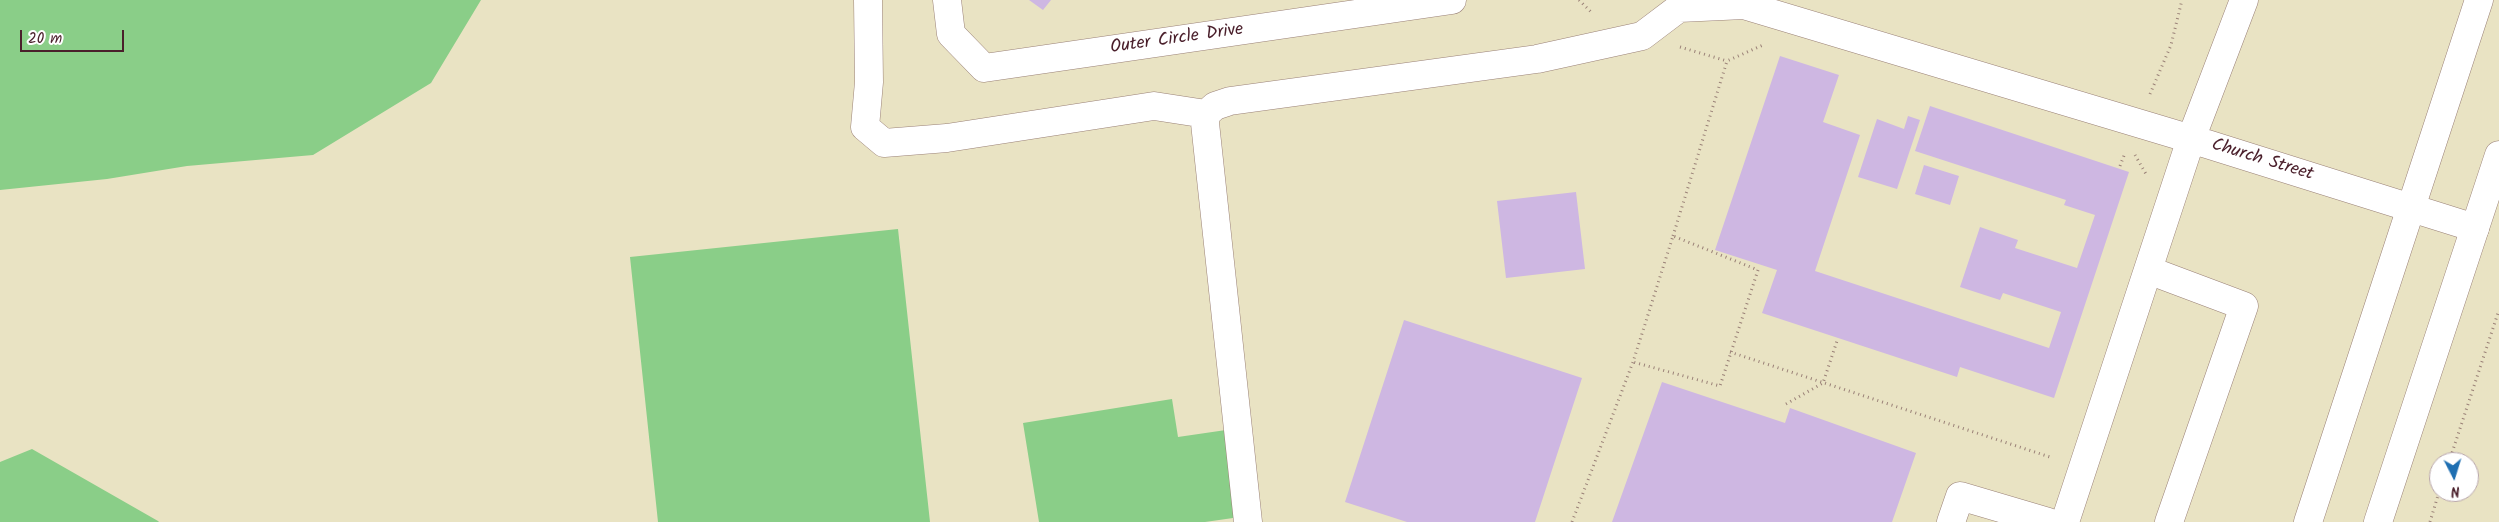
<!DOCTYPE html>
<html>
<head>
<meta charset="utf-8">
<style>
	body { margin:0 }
	#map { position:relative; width:2499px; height:522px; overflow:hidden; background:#e9e3c3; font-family:Kalam,sans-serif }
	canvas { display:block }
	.north { position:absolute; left:2429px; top:452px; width:50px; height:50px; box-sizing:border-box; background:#fff; border:1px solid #b7a5aa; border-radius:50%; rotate:175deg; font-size:14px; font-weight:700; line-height:20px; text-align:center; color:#4a1f2b }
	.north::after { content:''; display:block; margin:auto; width:18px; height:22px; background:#1f6fb2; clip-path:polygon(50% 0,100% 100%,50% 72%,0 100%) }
	.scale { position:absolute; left:20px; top:30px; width:104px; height:22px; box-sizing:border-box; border:2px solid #4a1f2b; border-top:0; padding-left:6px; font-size:15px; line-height:18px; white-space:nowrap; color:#4a1f2b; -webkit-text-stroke:4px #fff; paint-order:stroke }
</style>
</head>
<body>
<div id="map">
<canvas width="2499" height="522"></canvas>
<div class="north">N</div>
<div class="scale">20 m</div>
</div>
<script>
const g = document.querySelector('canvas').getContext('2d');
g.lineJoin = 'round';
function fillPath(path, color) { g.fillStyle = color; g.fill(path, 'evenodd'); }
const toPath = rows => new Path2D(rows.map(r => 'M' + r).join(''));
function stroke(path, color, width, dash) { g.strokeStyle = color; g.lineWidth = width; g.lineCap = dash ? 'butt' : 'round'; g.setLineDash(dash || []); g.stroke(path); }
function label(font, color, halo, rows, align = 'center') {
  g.font = font + ' Kalam,sans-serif'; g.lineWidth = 4; g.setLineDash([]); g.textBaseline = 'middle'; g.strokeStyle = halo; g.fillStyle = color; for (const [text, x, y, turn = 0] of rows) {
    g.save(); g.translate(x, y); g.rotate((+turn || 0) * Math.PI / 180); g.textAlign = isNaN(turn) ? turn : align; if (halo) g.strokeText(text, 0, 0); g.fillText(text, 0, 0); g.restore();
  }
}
fillPath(toPath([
	[0,0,481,0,431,83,313,155,187,166,107,179,0,190],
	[898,229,930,522,658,522,630,257],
	[1172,399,1178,437,1226,430,1240,517,1205,522,1039,522,1023,423],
	[32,449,158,521,159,522,0,522,0,462]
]), '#8ace88');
fillPath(toPath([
	[1029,0,1051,0,1043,10],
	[1780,56,1839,75,1823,122,1860,135,1815,271,2049,348,2061,312,2003,293,2000,300,1960,287,1980,227,2018,240,2015,248,2077,268,2095,215,2064,205,2066,200,1915,151,1930,106,2129,172,2054,398,1960,367,1957,377,1762,313,1777,270,1715,250],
	[1908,116,1920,120,1897,189,1858,177,1877,119,1904,129],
	[1924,165,1959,176,1950,205,1915,194],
	[1576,192,1585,269,1506,278,1497,201],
	[1404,320,1582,378,1535,522,1407,522,1345,502],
	[1662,382,1785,423,1790,408,1916,453,1892,522,1612,522]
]), '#ceb7e2');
const minor = toPath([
	[868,0,869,82,865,127,884,143,947,138,1154,106,1206,114],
	[947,0,951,34,984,68,1452,0],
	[2148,270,2244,306,2169,522],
	[1248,522,1205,123,1206,114,1215,106,1230,101,1537,59,1642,36,1679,8,1744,5,2191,139,2475,228],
	[1951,522,1960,496,2048,522],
	[2065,522,2191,139,2244,0]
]);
const major = toPath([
	[2308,522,2479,0],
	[2378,522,2499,155]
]);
stroke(minor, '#9a8177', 29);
stroke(major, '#9a8177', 29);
stroke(toPath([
	[1579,0,1593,14],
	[1680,47,1727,61],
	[2150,94,2171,45,2182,0],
	[2135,155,2146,174],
	[2120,166,2125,153],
	[1673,236,1727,61,1763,45],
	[1730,352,2053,458],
	[1786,404,1823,383,1837,341],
	[2449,462,2499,310],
	[1572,522,1633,362,1673,236,1758,270,1720,386,1633,362],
	[2430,522,2439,492]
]), '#9a8177', 3, [1, 4]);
stroke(minor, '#fff', 28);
stroke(major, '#fff', 28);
label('18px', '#4a1f2b', '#fff', [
	["Outer Circle Drive",1177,40,-8],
	["Church Street",2262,161,17]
]);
</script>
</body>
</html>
